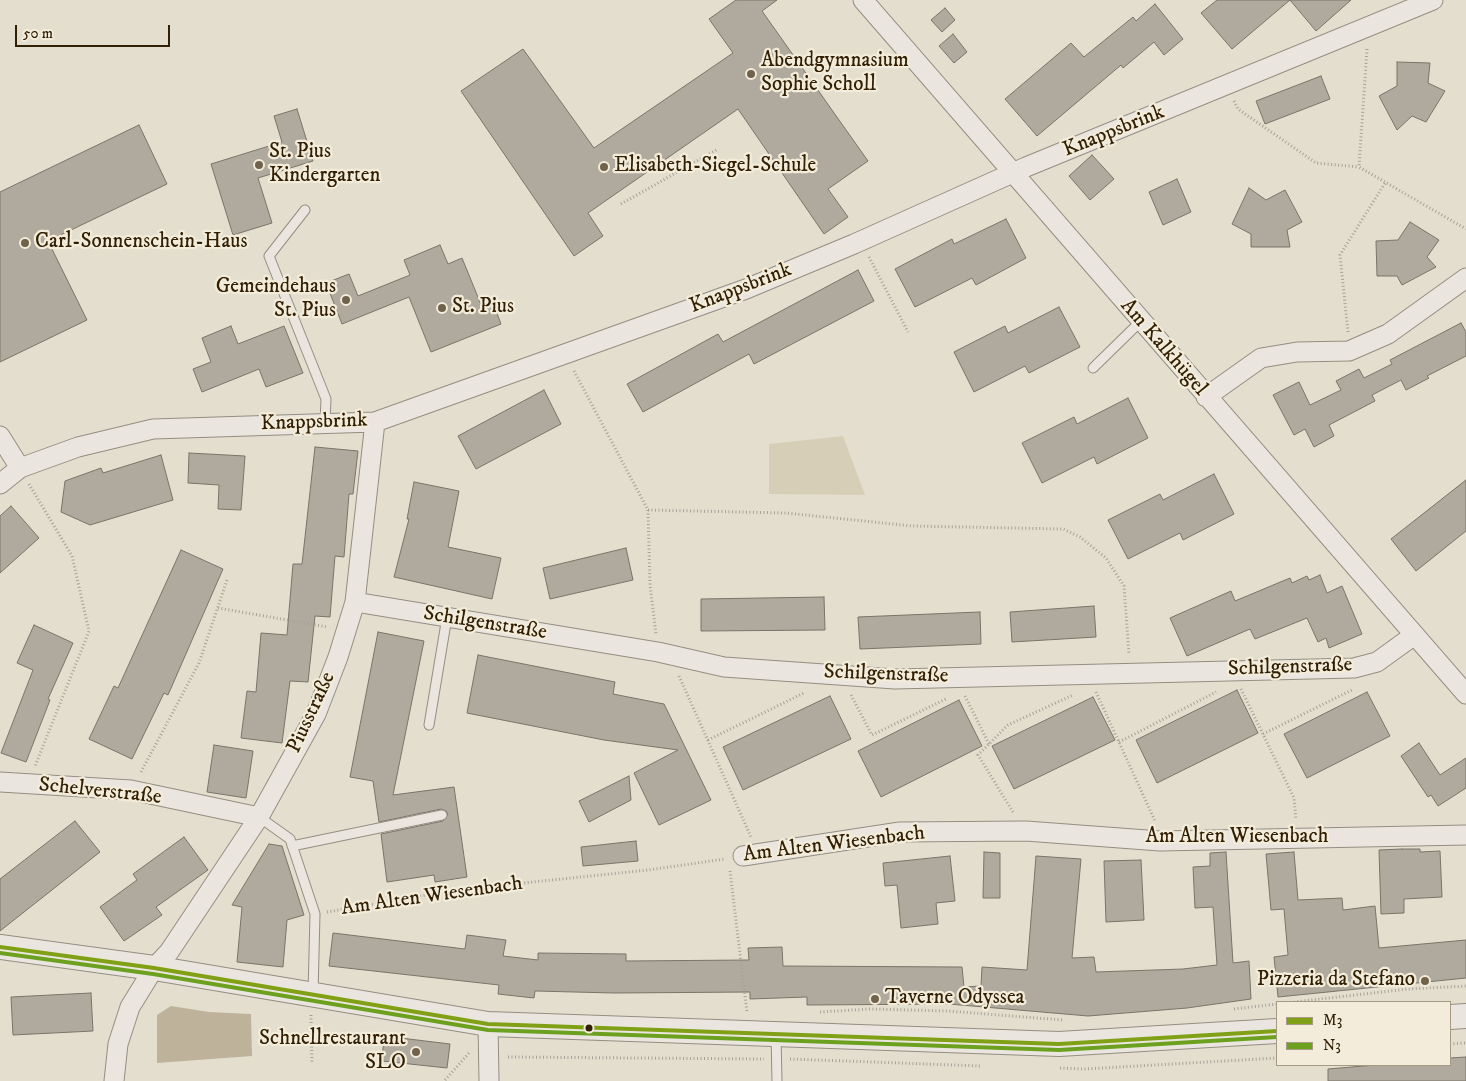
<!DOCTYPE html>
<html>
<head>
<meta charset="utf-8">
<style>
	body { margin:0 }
	#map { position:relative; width:1466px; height:1081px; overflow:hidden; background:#e4dece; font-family:"IM FELL DW Pica",serif }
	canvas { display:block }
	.legend { position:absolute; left:1276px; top:1001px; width:175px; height:65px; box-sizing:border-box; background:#f3ecda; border:1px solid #a69a85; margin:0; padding:6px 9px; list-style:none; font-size:15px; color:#322005 }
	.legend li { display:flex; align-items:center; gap:10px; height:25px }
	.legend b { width:25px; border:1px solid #a69a85 }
	.scale { position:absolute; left:15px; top:25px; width:155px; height:22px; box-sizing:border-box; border:2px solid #322005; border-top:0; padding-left:6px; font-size:15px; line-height:18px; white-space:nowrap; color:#322005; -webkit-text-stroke:4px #f3ecda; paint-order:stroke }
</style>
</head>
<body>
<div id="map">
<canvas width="1466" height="1081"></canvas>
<ul class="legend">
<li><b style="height:6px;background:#80a115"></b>M3</li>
<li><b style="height:6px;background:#6ca11f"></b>N3</li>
</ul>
<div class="scale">50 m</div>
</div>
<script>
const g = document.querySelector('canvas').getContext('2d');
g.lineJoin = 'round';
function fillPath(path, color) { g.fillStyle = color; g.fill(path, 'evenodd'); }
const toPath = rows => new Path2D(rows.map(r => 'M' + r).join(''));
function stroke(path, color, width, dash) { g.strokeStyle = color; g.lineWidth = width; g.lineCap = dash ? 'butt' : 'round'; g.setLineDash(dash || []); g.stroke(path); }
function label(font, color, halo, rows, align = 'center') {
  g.font = font + ' "IM FELL DW Pica",serif'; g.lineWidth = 4.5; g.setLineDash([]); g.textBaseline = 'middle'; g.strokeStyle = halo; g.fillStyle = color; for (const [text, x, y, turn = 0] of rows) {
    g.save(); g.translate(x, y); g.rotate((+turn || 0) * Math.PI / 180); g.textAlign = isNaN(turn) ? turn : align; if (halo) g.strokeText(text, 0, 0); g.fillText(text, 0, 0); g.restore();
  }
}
fillPath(toPath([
	[843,436,865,495,769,494,769,444]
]), '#d7ceb7');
fillPath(toPath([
	[171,1006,209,1012,251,1014,252,1056,157,1063,157,1015]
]), '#beb39a');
const building = toPath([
	[736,0,777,0,762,11,868,161,828,189,848,217,824,234,738,109,588,213,603,236,574,256,461,91,523,49,594,148,733,53,709,19,736,0],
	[1217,0,1351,0,1316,31,1290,0,1232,49,1201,13,1217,0],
	[1155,4,1183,39,1164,55,1154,42,1123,68,1121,65,1037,136,1005,99,1071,43,1084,57,1133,17,1136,21,1155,4],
	[945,8,955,20,942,32,931,20,945,8],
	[953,34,967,52,954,63,939,46,953,34],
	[1397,62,1430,63,1428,83,1445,91,1426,122,1412,116,1397,130,1379,96,1397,86,1397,62],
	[1321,76,1330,99,1265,124,1256,101,1321,76],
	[297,109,313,161,258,178,272,223,233,235,211,164,282,142,274,116,297,109],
	[139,125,167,184,48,241,87,320,0,362,0,192,139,125],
	[1092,155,1114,179,1090,200,1069,176,1092,155],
	[1177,179,1191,212,1163,225,1149,192,1177,179],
	[1249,188,1266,200,1285,190,1302,222,1287,230,1290,247,1251,247,1251,234,1232,224,1249,188],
	[1006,219,1026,258,976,285,972,278,915,307,895,269,952,239,954,244,1006,219],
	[1410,222,1439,240,1427,257,1436,267,1402,285,1397,276,1377,276,1376,241,1398,240,1410,222],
	[440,245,448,264,462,258,482,307,493,303,501,324,431,352,409,297,342,324,326,283,349,274,358,296,410,275,404,260,440,245],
	[858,270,874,301,754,364,749,354,643,412,627,384,718,334,723,342,858,270],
	[1059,307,1080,347,1029,373,1025,366,974,392,954,352,1005,326,1008,333,1059,307],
	[1461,323,1466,332,1466,356,1427,376,1429,378,1406,390,1401,380,1372,395,1375,401,1329,425,1334,436,1314,447,1305,429,1294,435,1273,395,1299,382,1310,405,1341,390,1336,381,1359,369,1364,378,1392,364,1390,360,1461,323],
	[231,326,238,344,284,326,303,373,266,387,259,369,202,392,193,369,211,362,202,338,231,326],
	[544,390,561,424,476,469,458,436,544,390],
	[1128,398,1148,438,1097,464,1094,457,1042,483,1022,443,1074,417,1077,424,1128,398],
	[315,447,358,451,353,494,349,494,344,557,335,556,330,617,315,616,308,682,290,681,282,743,241,738,247,691,256,692,261,633,287,635,293,564,302,564,315,447],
	[189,453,245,456,241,510,218,509,219,485,188,483,189,453],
	[161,455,173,500,90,525,61,512,65,481,101,468,103,473,161,455],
	[1214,474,1234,514,1183,540,1180,533,1128,559,1108,520,1160,494,1163,500,1214,474],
	[1466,480,1466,531,1416,571,1391,539,1466,480],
	[414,482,459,491,448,547,501,558,492,599,394,577,409,519,407,519,414,482],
	[11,506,39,538,0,573,0,516,11,506],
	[626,548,633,580,550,599,543,568,626,548],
	[181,550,223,569,168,695,164,693,132,759,89,739,114,686,118,688,181,550],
	[1320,575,1327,593,1342,586,1362,634,1329,648,1326,638,1318,642,1307,618,1255,639,1250,629,1187,656,1170,618,1231,591,1235,601,1290,578,1292,583,1307,576,1309,580,1320,575],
	[824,597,825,630,701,631,701,599,824,597],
	[1094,606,1096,637,1012,642,1010,612,1094,606],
	[980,612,981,644,860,649,858,617,980,612],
	[34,625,73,643,48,699,50,700,26,762,1,753,33,670,17,663,34,625],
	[378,632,424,641,393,795,454,787,467,877,435,882,434,875,387,882,381,834,443,821,448,814,446,811,441,809,379,822,373,781,350,777,378,632],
	[478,655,615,682,613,694,664,704,711,800,659,825,634,773,678,750,604,740,467,713,478,655],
	[1237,690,1258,733,1157,783,1136,740,1237,690],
	[1367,692,1390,736,1307,778,1284,734,1367,692],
	[830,696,851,739,743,790,723,747,830,696],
	[1093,697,1115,740,1014,789,992,746,1093,697],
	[959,700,982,746,881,797,858,751,959,700],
	[1419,743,1440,775,1466,758,1466,788,1438,806,1431,795,1428,797,1401,756,1419,743],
	[214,745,253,751,246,798,207,792,214,745],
	[629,776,631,800,589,822,579,801,629,776],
	[75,821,100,852,0,931,0,879,75,821],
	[184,837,208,870,156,907,162,915,124,941,100,907,137,880,133,874,184,837],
	[636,841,638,861,583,866,581,847,636,841],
	[269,844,282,846,304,915,287,920,283,967,237,962,242,907,232,905,269,844],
	[1402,849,1420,849,1420,852,1440,851,1442,897,1404,899,1404,913,1381,914,1379,850,1402,849],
	[984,852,1000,853,1000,898,983,898,984,852],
	[1226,852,1233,963,1249,961,1251,999,1187,1008,1088,1016,949,1004,807,1005,807,997,750,999,750,992,614,993,535,991,534,998,498,994,499,985,329,966,333,933,465,949,467,935,506,940,503,956,538,960,538,953,626,954,626,961,749,960,748,948,782,947,783,966,962,967,964,987,981,986,982,967,1027,970,1036,856,1081,859,1072,958,1094,957,1096,972,1183,969,1217,965,1213,907,1195,908,1193,867,1210,866,1210,853,1226,852],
	[1294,852,1298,900,1342,898,1343,910,1375,906,1379,948,1466,940,1466,978,1278,997,1274,957,1288,955,1284,909,1271,910,1266,854,1294,852],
	[950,856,955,901,936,903,938,924,901,928,897,885,885,886,883,863,950,856],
	[1141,860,1144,920,1106,922,1104,861,1141,860],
	[91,993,93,1031,13,1035,11,997,91,993],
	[384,1036,450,1044,447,1068,382,1061,384,1036],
	[1466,1057,1466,1081,1328,1081,1328,1069,1375,1065,1450,1065,1450,1058,1466,1057]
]);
fillPath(building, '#b0aa9e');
stroke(building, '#7a7468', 1);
const service = toPath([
	[305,210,269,256,326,399,325,423],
	[1093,368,1140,322],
	[429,725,447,617],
	[259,817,290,839,315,914,313,994],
	[292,846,442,815],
	[776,1035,777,1081]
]);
const minor = toPath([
	[863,0,1466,694],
	[1206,397,1261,358,1297,352,1349,351,1388,334,1466,278],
	[0,436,20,468],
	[0,484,20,468,78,447,153,429,375,422,746,289,854,244,1026,167,1433,0],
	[355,602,658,652,724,667,895,679,1354,668,1377,662,1413,636],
	[0,782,131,790,259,817],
	[743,856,900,832,1026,831,1160,841,1466,835],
	[488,1024,489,1081],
	[114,1081,118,1044,130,1007,154,968,169,952,259,817,316,714,338,657,355,602,375,422]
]);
const tertiary = toPath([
	[0,947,154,968,488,1024,1059,1044,1277,1031],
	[1450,1017,1466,1016]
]);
stroke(service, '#948e82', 11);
stroke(minor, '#948e82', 21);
stroke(tertiary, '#948e82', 26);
stroke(toPath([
	[1367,49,1359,167,1466,229],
	[1234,101,1238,109,1316,163,1359,167],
	[621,204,718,149],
	[869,257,908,332],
	[1348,332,1340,255,1385,183],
	[574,371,648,510,650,585,656,634],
	[29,484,72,556,89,631,35,766],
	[648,510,786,513,912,526,1063,529,1080,537,1106,558,1124,586,1129,654],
	[218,608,328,627],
	[679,676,751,837],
	[1241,689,1294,798,1296,820],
	[1096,692,1155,821],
	[851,695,872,735,946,699],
	[965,696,989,744],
	[1263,734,1354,689],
	[708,740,804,693],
	[1119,742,1216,692],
	[141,772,199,663,227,580],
	[1013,812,978,755,1008,725,1073,695],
	[730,871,747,1012],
	[327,912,456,890,648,870,725,859],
	[1294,1002,1408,989,1466,986],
	[1234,1009,1277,1004],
	[820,1012,870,1009,948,1011,1063,1020],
	[311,1015,312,1064],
	[1450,1044,1466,1043],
	[508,1057,764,1059],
	[790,1059,981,1066],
	[1060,1068,1085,1069,1277,1058],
	[445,1080,469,1053]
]), '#a6a299', 3, [1, 2.5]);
stroke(service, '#eae6df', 9);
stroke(minor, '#eae6df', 19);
stroke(tertiary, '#eae6df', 24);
stroke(toPath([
	[0,947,154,968,488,1024,1059,1044,1277,1031]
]), '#80a115', 4);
stroke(toPath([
	[0,953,153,974,488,1030,1059,1050,1277,1037]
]), '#6ca11f', 4);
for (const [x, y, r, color] of [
	[751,74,5,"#70624b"],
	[259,165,5,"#70624b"],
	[604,167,5,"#70624b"],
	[25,243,5,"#70624b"],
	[346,300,5,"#70624b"],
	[442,308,5,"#70624b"],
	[1425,981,5,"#70624b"],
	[875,999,5,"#70624b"],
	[589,1028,4.5,"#322005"],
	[416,1052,5,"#70624b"]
]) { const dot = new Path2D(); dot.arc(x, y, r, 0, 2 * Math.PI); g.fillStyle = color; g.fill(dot); stroke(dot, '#f3ecda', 2); }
label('21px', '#322005', '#f3ecda', [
	["Abendgymnasium",761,62],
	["Sophie Scholl",761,86],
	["St. Pius",269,153],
	["Kindergarten",269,177],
	["Elisabeth-Siegel-Schule",614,167],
	["Carl-Sonnenschein-Haus",35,243],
	["Gemeindehaus",336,288,"right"],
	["St. Pius",336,312,"right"],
	["St. Pius",452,308],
	["Pizzeria da Stefano",1415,981,"right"],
	["Taverne Odyssea",885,999],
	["Schnellrestaurant",406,1040,"right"],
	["SLO",406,1064,"right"]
], 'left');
label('21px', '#322005', '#f3ecda', [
	["Knappsbrink",1114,132,-22],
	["Knappsbrink",741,289,-21],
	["Am Kalkhügel",1163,348,49],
	["Knappsbrink",314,423,-2],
	["Schilgenstraße",485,624,9],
	["Schilgenstraße",1290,668,-2],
	["Schilgenstraße",886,675,2],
	["Piusstraße",312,713,-65],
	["Schelverstraße",100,792,6],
	["Am Alten Wiesenbach",1237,838],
	["Am Alten Wiesenbach",834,845,-7],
	["Am Alten Wiesenbach",432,897,-8]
]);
</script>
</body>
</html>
